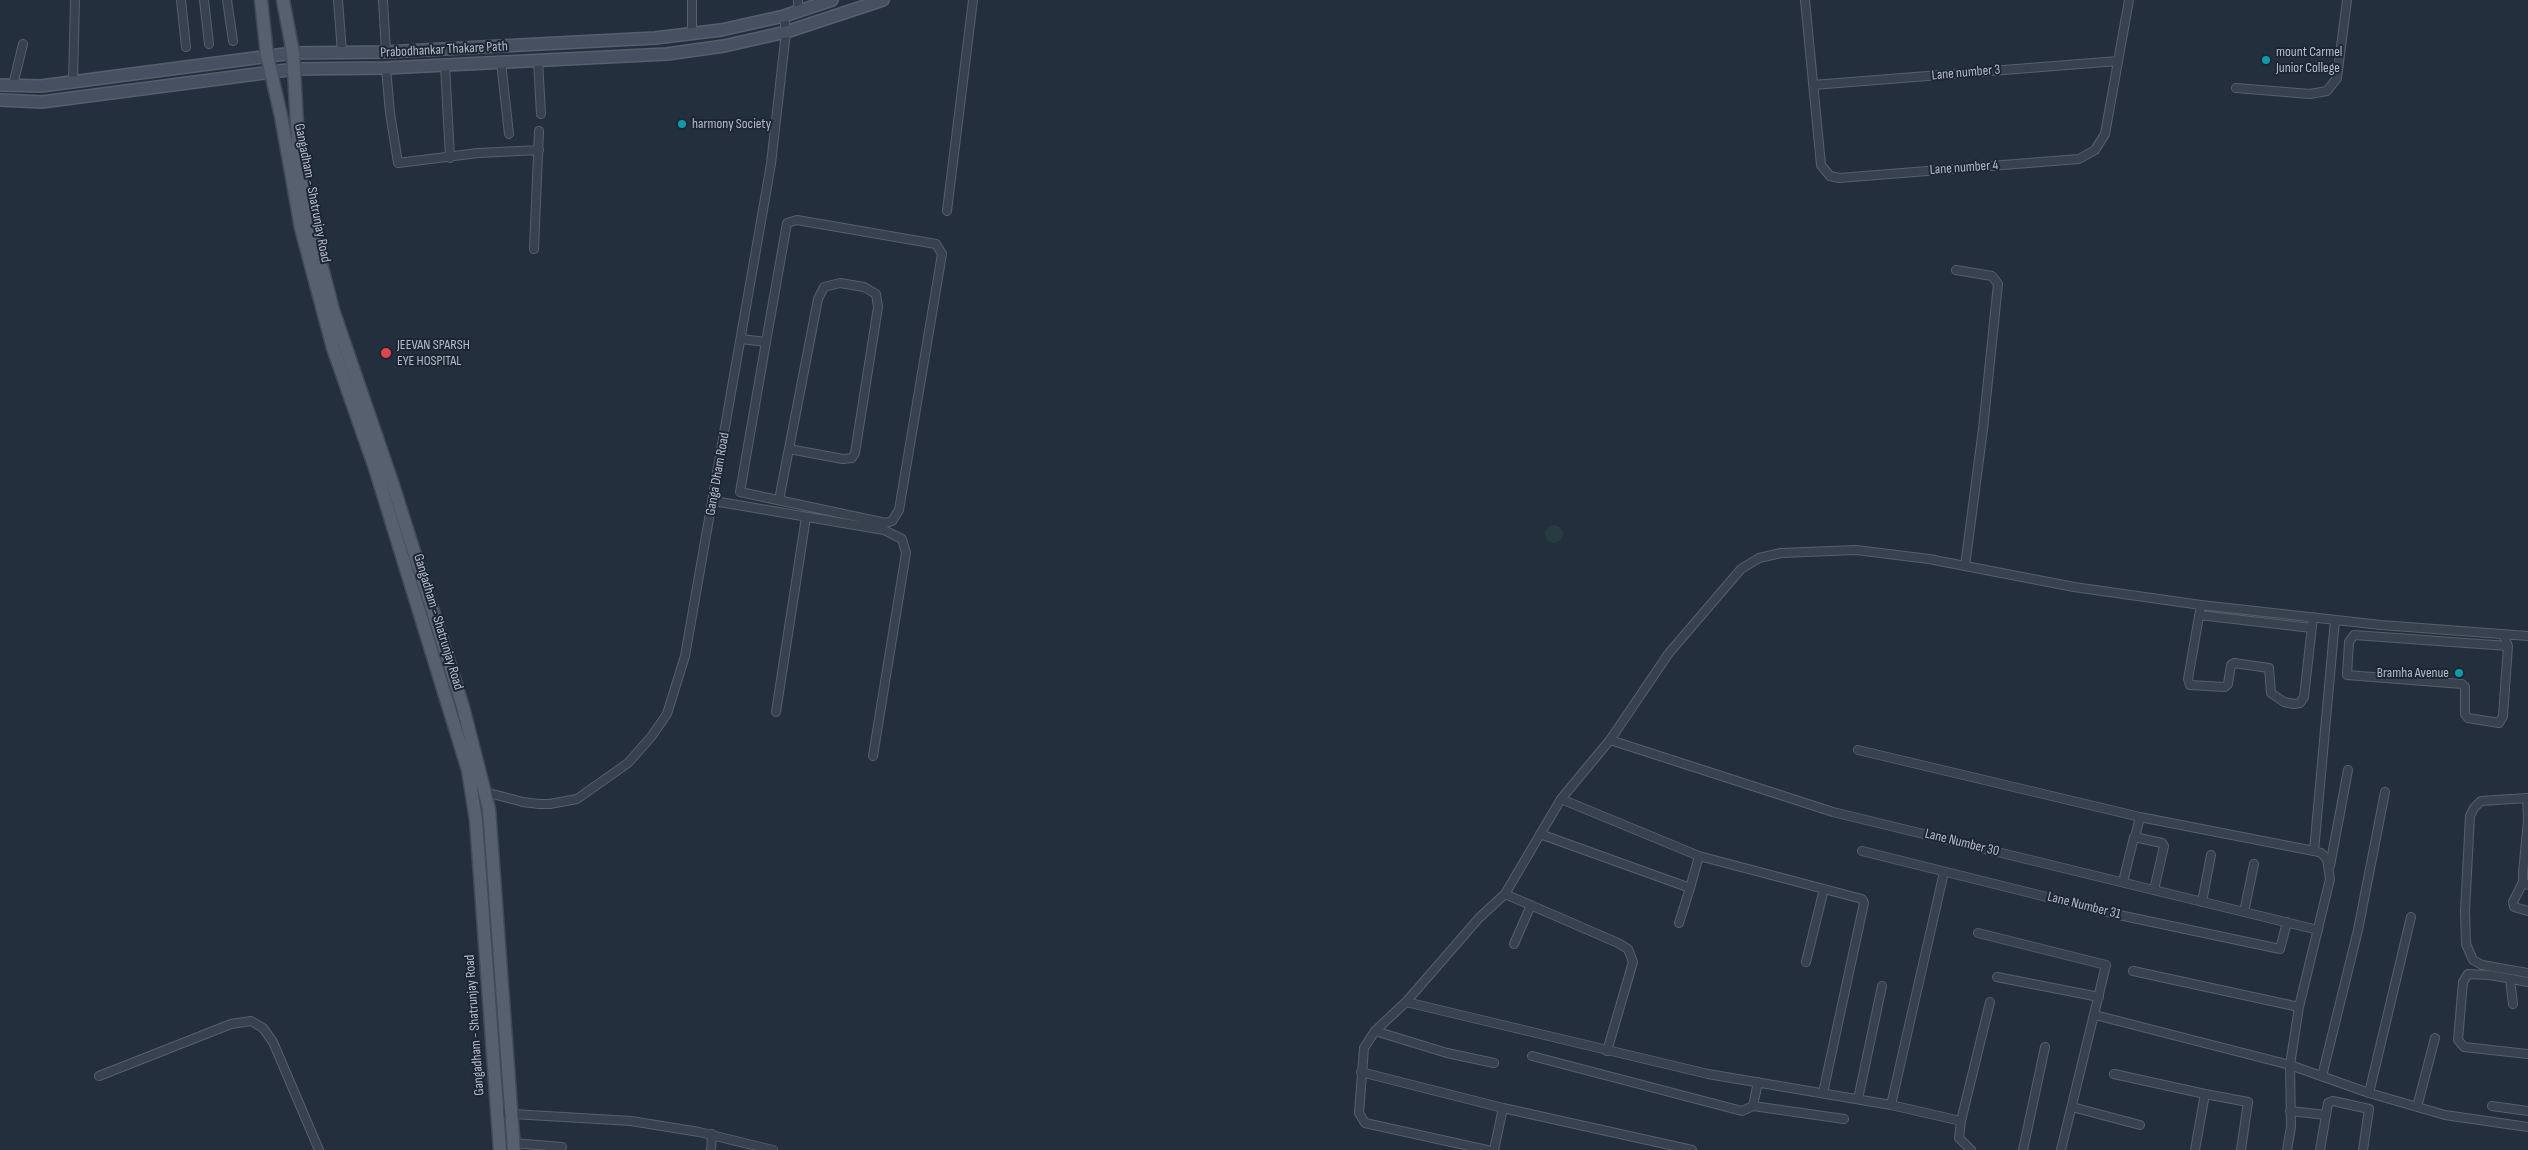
<!DOCTYPE html>
<html>
<head>
<meta charset="utf-8">
<style>
	body { margin:0 }
	canvas { display:block; background:#242f3e }
</style>
</head>
<body>
<canvas width="2528" height="1150"></canvas>
<script>
const g = document.querySelector('canvas').getContext('2d');
g.lineJoin = 'round';
function fillPath(path, color) { g.fillStyle = color; g.fill(path, 'evenodd'); }
const toPath = rows => new Path2D(rows.map(r => 'M' + r).join(''));
function stroke(path, color, width, dash) { g.strokeStyle = color; g.lineWidth = width; g.lineCap = dash ? 'butt' : 'round'; g.setLineDash(dash || []); g.stroke(path); }
function label(font, color, halo, rows, align = 'center') {
  g.font = font + ' "Sofia Sans Condensed",sans-serif'; g.lineWidth = 4; g.setLineDash([]); g.textBaseline = 'middle'; g.strokeStyle = halo; g.fillStyle = color; for (const [text, x, y, turn = 0] of rows) {
    g.save(); g.translate(x, y); g.rotate((+turn || 0) * Math.PI / 180); g.textAlign = isNaN(turn) ? turn : align; if (halo) g.strokeText(text, 0, 0); g.fillText(text, 0, 0); g.restore();
  }
}
fillPath(toPath([
	'1545 534a9 9 0 1 1 18 0a9 9 0 1 1-18 0Z'
]), '#263c3f');
const street = toPath([
	[181,0,186,47],
	[204,0,209,44],
	[227,0,233,41],
	[338,0,342,52],
	[383,0,386,52],
	[798,0,798,11],
	[1805,0,1821,165,1830,176,1839,178,2079,159,2095,150,2105,134,2129,0],
	[692,34,692,0],
	[538,60,541,114],
	[501,62,509,134],
	[445,65,450,158],
	[386,68,390,113,398,163,478,153,539,150],
	[73,82,75,0],
	[13,85,23,44],
	[1813,85,2118,61],
	[2236,88,2310,94,2327,91,2337,78,2347,0],
	[947,211,973,0],
	[534,249,539,131],
	[1956,270,1992,276,1998,284,1983,429,1965,566],
	[741,339,766,342,787,223,797,220,936,244,942,254,899,510,892,521,886,523,740,492,766,342],
	[779,500,818,299,824,287,840,283,864,287,876,294,878,307,855,453,852,458,843,459,789,449],
	[714,501,884,530,902,539,906,553,873,756],
	[2201,605,2188,679,2190,685,2225,687,2228,684,2231,665,2234,663,2269,668,2271,693,2284,702,2294,704,2300,703,2304,697,2313,617],
	[2199,615,2312,628],
	[2503,634,2508,646,2503,716,2499,723,2468,718,2465,714,2465,687,2462,684,2347,675,2349,642,2354,635,2508,646],
	[776,712,806,517],
	[1610,740,1833,812,2318,930],
	[1858,750,2140,817,2314,851],
	[485,792,523,802,539,804,550,804,577,799,628,763,651,737,667,714,685,656,771,164,786,32,784,16],
	[1561,799,1699,856,1862,899,1864,903,1823,1093],
	[2136,833,2140,817],
	[1540,834,1690,888,1699,856],
	[1862,851,2119,915,2280,949,2287,922],
	[2330,866,2348,770],
	[2123,882,2134,837,2162,843,2164,846,2154,890],
	[2523,882,2513,902,2514,907,2528,911],
	[2528,885,2523,882,2523,873,2528,820,2527,798,2481,801,2474,808,2470,816,2465,911,2466,944,2473,960,2482,965,2528,973],
	[1505,894,1618,943,1628,949,1633,962,1607,1051],
	[2202,902,2211,855],
	[2244,912,2254,864],
	[1679,923,1690,888],
	[1978,933,2106,965,2061,1150],
	[1514,944,1531,905],
	[1806,962,1824,889],
	[2133,971,2299,1007],
	[1997,977,2099,997],
	[2510,979,2513,1004],
	[2528,982,2490,975,2468,974,2463,982,2458,1040,2464,1047,2528,1054],
	[1406,1002,1708,1074,1891,1105,1961,1121,1959,1138,1971,1150],
	[2095,1015,2290,1065,2369,1093,2411,917],
	[1375,1031,1447,1053,1494,1063],
	[1532,1056,1742,1111,1753,1106,1758,1082],
	[1361,1072,1503,1108,1692,1150],
	[2114,1074,2205,1094,2195,1150],
	[99,1076,231,1024,251,1021,263,1028,273,1042,319,1150],
	[2322,1076,2358,930,2385,792],
	[2369,1093,2445,1115,2528,1127],
	[2205,1094,2248,1102,2241,1150],
	[1858,1099,1882,986],
	[1891,1105,1944,872],
	[1753,1106,1844,1119],
	[2492,1106,2528,1111],
	[2072,1107,2140,1125],
	[2417,1107,2435,1038],
	[2290,1111,2326,1115,2320,1150],
	[496,1113,631,1121,699,1132,773,1150],
	[2326,1115,2328,1103,2333,1101,2369,1109,2363,1150],
	[1961,1121,1990,1002],
	[512,1143,562,1147],
	[711,1150,712,1134],
	[1487,1150,1365,1123,1359,1113,1364,1048,1375,1031,1406,1002,1479,918,1505,894,1561,799,1610,740,1669,653,1741,569,1759,558,1781,553,1856,550,1929,559,2074,587,2201,605,2381,625,2528,636],
	[1494,1150,1503,1108],
	[2023,1150,2045,1047],
	[2287,1150,2291,1127,2290,1065,2299,1007,2330,879,2327,859,2321,853,2314,851,2335,620]
]);
const secondary = toPath([
	[0,85,41,86,293,53,386,52,655,38,721,30,784,16,832,0],
	[0,100,42,102,295,69,386,68,667,54,724,46,786,32,883,0]
]);
const primary = toPath([
	[261,0,267,55,281,116,301,228,333,348,375,468,468,770,476,820,500,1150],
	[283,0,293,53,299,159,315,241,333,310,393,485,463,707,489,809,514,1150]
]);
stroke(street, '#565f6c', 10);
stroke(secondary, '#565f6c', 14);
stroke(primary, '#414a57', 15);
stroke(street, '#38414e', 8);
stroke(secondary, '#465061', 11);
stroke(primary, '#56606e', 12);
for (const [x, y, r, color] of [
	[2266,60,5,"#0f9aa8"],
	[682,124,5,"#0f9aa8"],
	[386,353,6,"#e0444e"],
	[2459,673,5,"#0f9aa8"]
]) { const dot = new Path2D(); dot.arc(x, y, r, 0, 2 * Math.PI); g.fillStyle = color; g.fill(dot); stroke(dot, '#1d2633', 2); }
label('14px', '#b4bcc9', '#1d2633', [
	["Prabodhankar Thakare Path",444,50,-3],
	["Lane number 3",1966,73,-5],
	["Lane number 4",1964,168,-4],
	["Gangadham - Shatrunjay Road",312,193,79],
	["Ganga Dham Road",718,474,-80],
	["Gangadham - Shatrunjay Road",438,622,73],
	["Lane Number 30",1962,843,14],
	["Lane Number 31",2084,906,14],
	["Gangadham - Shatrunjay Road",475,1025,-94]
]);
label('14px', '#b4bcc9', '#1d2633', [
	["mount Carmel",2276,52],
	["Junior College",2276,68],
	["harmony Society",692,124],
	["JEEVAN SPARSH",397,345],
	["EYE HOSPITAL",397,361],
	["Bramha Avenue",2449,673,"right"]
], 'left');
</script>
</body>
</html>
